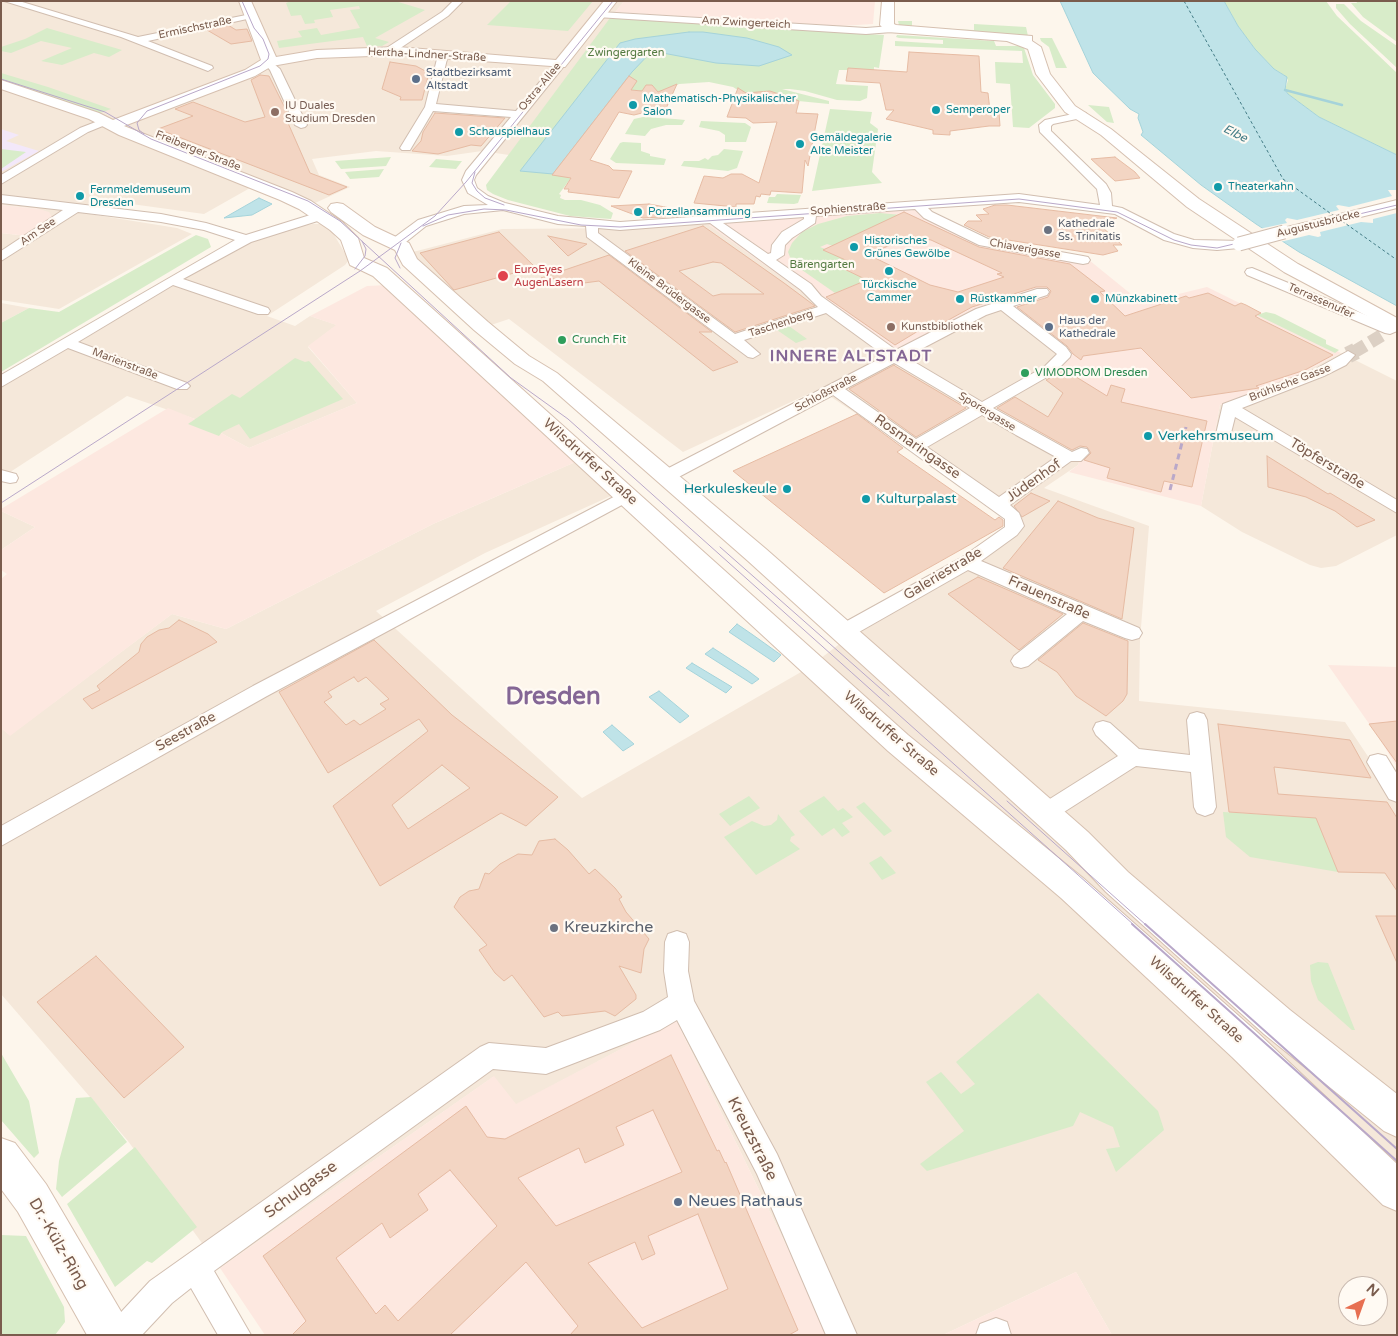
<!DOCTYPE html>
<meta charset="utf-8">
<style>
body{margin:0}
#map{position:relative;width:1398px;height:1336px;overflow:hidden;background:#fdf6ec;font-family:"Varela Round",sans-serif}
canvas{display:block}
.frame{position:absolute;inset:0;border:2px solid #7a5c4d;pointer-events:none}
.north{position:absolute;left:1338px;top:1276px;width:50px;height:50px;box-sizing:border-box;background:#fffaf3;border:1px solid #cabbb1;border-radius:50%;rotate:42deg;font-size:14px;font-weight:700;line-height:20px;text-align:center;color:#7a5c4d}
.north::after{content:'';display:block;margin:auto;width:18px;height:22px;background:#e76f51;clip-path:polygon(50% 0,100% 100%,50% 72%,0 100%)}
</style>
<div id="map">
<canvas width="1398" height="1336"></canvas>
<div class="frame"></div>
<div class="north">N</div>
</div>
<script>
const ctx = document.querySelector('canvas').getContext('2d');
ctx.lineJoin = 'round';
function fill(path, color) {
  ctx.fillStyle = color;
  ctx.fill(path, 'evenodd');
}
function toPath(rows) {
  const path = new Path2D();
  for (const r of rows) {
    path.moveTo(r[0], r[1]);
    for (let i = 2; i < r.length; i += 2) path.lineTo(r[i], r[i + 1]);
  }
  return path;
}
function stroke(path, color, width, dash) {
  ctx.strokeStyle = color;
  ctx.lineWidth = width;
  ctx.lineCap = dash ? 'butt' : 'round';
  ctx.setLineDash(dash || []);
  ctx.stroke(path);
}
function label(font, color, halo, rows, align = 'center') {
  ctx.font = font + ' "Varela Round",sans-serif';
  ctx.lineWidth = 4.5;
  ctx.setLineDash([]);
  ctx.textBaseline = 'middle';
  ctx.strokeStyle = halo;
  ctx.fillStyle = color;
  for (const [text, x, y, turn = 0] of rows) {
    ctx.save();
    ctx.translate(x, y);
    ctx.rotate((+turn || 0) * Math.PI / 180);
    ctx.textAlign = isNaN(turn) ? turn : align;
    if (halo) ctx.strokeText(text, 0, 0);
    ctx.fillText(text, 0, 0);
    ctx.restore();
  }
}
fill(toPath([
 [1,1,624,1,509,155,482,151,447,156,376,151,312,159,319,175,350,187,302,209,250,188,204,214,95,199,77,212,177,228,192,234,59,309,1,300,1,233,28,236,39,209,1,205],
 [706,223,800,289,990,313,1005,308,1061,354,1056,370,1100,399,1078,465,1044,488,1149,526,1140,640,1139,701,1345,722,1379,773,1397,772,1397,1335,1112,1335,1076,1272,943,1335,830,1335,676,1020,516,1105,493,1077,220,1268,128,1141,1,994,1,728,10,735,172,614,226,629,433,524,580,460,613,495,485,553,376,611,582,798,808,668,867,623,976,566,1020,528,914,452,819,389,683,452,509,319,488,326,416,261,413,252,502,229,634,228],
 [1348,1286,1378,1286,1378,1316,1348,1316],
 [313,224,325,224,330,228,349,260,345,265,267,316,295,326,310,316,337,325,308,347,357,403,249,448,195,419,127,396,1,478,1,385,243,243,293,227],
 [1,303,29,308,1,323],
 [1341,353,1397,381,1397,535,1336,566,1321,568,1310,565,1242,532,1201,506,1220,405,1279,385],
 [1,511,35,527,1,550]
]), '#f5e8da');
fill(toPath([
 [624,1,875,1,873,24,840,26,615,12],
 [1,205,39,209,49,212,52,217,28,236,1,233],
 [907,208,925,210,990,242,1089,260,1142,303,1207,287,1341,353,1279,385,1220,405,1201,506,1069,472,1078,465,1100,399,1055,370,1061,354,1005,308,990,313,895,359,706,223],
 [388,285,580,460,433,524,226,629,172,614,10,736,1,728,1,579,7,574,1,570,1,550,35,527,1,511,1,509,168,408,195,419,249,448,357,403,308,346,336,325,310,316,367,286],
 [1328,665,1397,667,1397,767,1379,738],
 [676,1020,830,1335,265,1335,220,1268,494,1076,516,1104],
 [1076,1272,1112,1335,943,1335]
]), '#fde8e0');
fill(toPath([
 [1,129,19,135,6,141,39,151,1,172]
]), '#f3e8fa');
fill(toPath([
 [291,1,395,1,425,10,375,38,389,42,382,46,367,46,363,37,279,48,277,41,302,37,298,31,317,28,321,35,360,28,350,10,360,9,359,6,330,10,333,17,314,20,315,23,305,24,301,15,291,16,286,3],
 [511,1,593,1,568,31,487,25],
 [1224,1,1326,1,1337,16,1397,73,1397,155,1319,117,1288,94,1285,90,1288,80,1284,75,1274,69,1255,49,1238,26],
 [1356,1,1397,1,1397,42,1363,17,1351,3,1357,3],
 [1336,4,1344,4,1361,21,1397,46,1397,68,1350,24,1336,8],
 [610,18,884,35,879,68,874,67,874,70,839,70,836,84,868,86,867,98,860,101,837,100,805,91,790,89,782,89,829,101,829,104,747,96,733,87,709,82,679,84,660,93,619,89,569,176,571,178,559,194,561,195,560,198,565,200,581,200,600,205,613,213,611,219,570,216,508,200,493,194,487,190,486,185],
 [898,21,912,21,912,27,974,30,974,24,1026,27,1028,36,911,29,899,25],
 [47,28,122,50,109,57,94,53,62,65,41,61,72,48,41,41,11,53,1,51,1,47,25,39],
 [897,35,994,41,996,46,1021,46,1024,48,1033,75,1055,104,1055,108,1029,128,1013,127,1010,84,996,83,995,62,1023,63,1022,51,895,46,895,41,943,44,943,40,899,38,896,37],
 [1040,38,1052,38,1067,68,1056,68,1049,47,1041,41],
 [1,73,48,87,111,109,97,114,1,82],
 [1088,105,1109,107,1114,123,1107,122],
 [830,109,872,112,870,123,878,129,872,172,882,183,812,191],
 [643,117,675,119,685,120,682,125,666,125,651,129,645,136,625,134,634,119],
 [701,121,745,123,751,127,746,142,725,142,725,135,719,131,699,127],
 [623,142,641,143,641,151,650,154,650,156,666,159,664,165,616,163,610,159,620,143],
 [1,149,26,152,1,169],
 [724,149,743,151,737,168,728,171,681,166,684,161,699,161,705,158,708,160,712,156,718,155],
 [391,157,386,166,341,169,335,161],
 [436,159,459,161,462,161,456,169,429,167],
 [384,169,379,177,350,179,345,172],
 [777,194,801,195,798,203,794,204,767,203,769,197,775,197],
 [880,213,901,215,833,246,827,244,820,247,853,260,840,267,867,280,835,293,802,270,790,257,788,252,792,243,802,232,818,224,847,216],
 [196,235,208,239,211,247,1,372,1,323,29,308,59,312],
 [1266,312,1275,314,1326,340,1326,344,1339,350,1335,353,1257,315],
 [789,326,807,339,796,343,777,330],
 [295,358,305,362,309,361,343,399,250,439,239,424,222,432,219,436,188,424,232,394,240,398],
 [749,796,760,808,730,826,719,814],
 [824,796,838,811,843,808,853,817,842,823,850,832,842,837,834,828,822,836,799,811],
 [864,802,892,831,884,836,856,807],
 [1223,812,1316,818,1338,872,1250,857,1226,837],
 [778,814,795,835,791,837,790,841,800,849,756,875,724,837,752,821,764,826,771,825,777,820],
 [881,856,896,873,882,880,869,863],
 [1318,962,1328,963,1355,1030,1352,1030,1318,1000,1311,981,1310,965],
 [1038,993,1158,1111,1164,1130,1116,1172,1106,1149,1120,1147,1113,1127,1080,1112,1073,1126,927,1171,920,1164,964,1131,926,1082,941,1072,961,1094,975,1084,956,1062],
 [1,1053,29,1101,39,1153,34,1158,1,1120],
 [91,1097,127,1142,62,1197,56,1189,59,1161,76,1098],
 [135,1147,197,1227,152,1263,147,1261,115,1287,67,1204],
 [1,1235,26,1236,64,1307,65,1322,55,1335,1,1335]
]), '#d8ecc9');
const water = toPath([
 [1060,1,1224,1,1238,26,1255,49,1274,69,1287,77,1285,90,1288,94,1319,117,1397,155,1397,306,1299,252,1256,224,1201,185,1141,135,1143,132,1138,118,1139,114,1130,109,1093,73,1060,1],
 [689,32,703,32,747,38,779,47,792,55,759,66,745,65,716,63,652,51,632,72,553,174,520,171,620,43,635,39,689,32],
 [259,198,272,204,252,215,224,218,259,198],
 [737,624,753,635,781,655,774,662,729,632,737,624],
 [713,648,747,670,759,679,752,684,705,654,713,648],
 [692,663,732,687,726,693,686,668,692,663],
 [659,691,689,716,680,723,649,697,659,691],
 [612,725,634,744,623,751,603,732,612,725]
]);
fill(water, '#bfe3e8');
stroke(water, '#a5d3da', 1);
fill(toPath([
 [1388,190,1397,190,1397,213,1373,219,1373,223,1361,222,1320,232,1321,236,1318,237,1309,235,1280,242,1259,229,1287,223,1285,220,1287,218,1297,220,1339,210,1336,206,1338,205,1349,207,1392,196]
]), '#fdf6ec');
stroke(toPath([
 [1285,90,1342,105]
]), '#a5d3da', 2.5);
stroke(toPath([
 [1184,1,1283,179,1334,216],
 [1342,221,1397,260]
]), '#437c86', 1, [3, 2.5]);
const building = toPath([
 [228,25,236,30,247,29,252,41,231,44,207,30,228,25],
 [909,52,979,56,981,92,988,93,990,111,999,112,1000,126,989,126,950,131,950,135,933,134,933,130,886,119,894,110,886,110,880,83,846,81,848,68,907,72,909,52],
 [390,62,416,66,429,73,422,100,400,100,401,97,382,89,390,62],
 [260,75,269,76,292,122,288,123,310,173,347,187,329,195,158,129,193,116,175,109,193,102,245,122,265,117,251,80,260,75],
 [629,76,637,81,631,90,642,91,646,85,652,85,658,92,677,84,664,113,646,112,634,115,619,112,590,160,609,166,613,170,632,171,619,198,568,192,569,189,564,189,571,178,552,175,629,76],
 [738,88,746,93,770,91,799,101,796,113,818,114,808,166,805,160,802,193,771,191,770,195,761,194,760,197,756,196,754,204,736,204,736,207,694,203,704,176,723,178,731,174,742,174,759,183,777,122,753,123,746,118,727,117,738,88],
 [435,113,505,118,481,146,471,145,438,154,412,151,421,141,423,132,435,113],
 [1115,157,1135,172,1140,178,1115,181,1091,159,1115,157],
 [649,204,697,213,696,215,643,218,611,206,649,204],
 [995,205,1007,205,1117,218,1095,225,1102,227,1122,245,1113,245,1118,251,1103,255,989,237,964,225,968,221,982,221,976,215,989,214,983,209,995,205],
 [904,212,979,247,1070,264,1105,291,1100,292,1125,316,1186,296,1189,298,1208,293,1235,306,1241,303,1246,305,1261,313,1255,316,1260,319,1333,355,1305,370,1256,386,1259,388,1191,398,1141,348,1083,356,1081,360,1073,354,1067,346,1017,307,1048,297,1051,291,1047,287,1036,287,972,307,943,323,933,322,895,345,826,297,867,280,840,267,850,262,823,250,904,212],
 [909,236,931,240,1002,273,997,274,1004,277,958,292,930,285,869,255,909,236],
 [703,226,784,283,815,306,735,332,625,251,703,226],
 [713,262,721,263,764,294,721,294,713,296,679,271,713,262],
 [499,232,535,267,454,290,420,253,499,232],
 [548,236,587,244,568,256,548,236],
 [609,255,712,332,699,332,738,362,713,371,599,281,569,285,574,280,541,278,609,255],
 [894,365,895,366,966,408,916,437,849,389,894,365],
 [1065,370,1107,396,1111,385,1125,389,1121,402,1207,421,1192,487,1164,481,1161,492,1107,478,1110,468,1084,460,1091,453,1087,447,1080,446,1072,450,997,408,1015,397,1048,417,1063,393,1046,380,1065,370],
 [857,414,903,448,897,452,995,520,999,517,1003,520,1003,526,884,593,733,471,857,414],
 [1267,456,1328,494,1330,493,1375,520,1357,527,1335,511,1306,497,1268,487,1267,456],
 [1031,493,1050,501,1022,517,1014,506,1031,493],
 [1058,501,1098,518,1134,528,1122,619,1003,568,1058,501],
 [978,577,1063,614,1019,650,948,594,978,577],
 [179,620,208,634,217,642,92,709,83,699,100,690,97,686,139,652,141,644,147,637,159,630,169,628,179,620],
 [1083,623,1128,641,1127,694,1123,701,1106,716,1076,696,1057,672,1038,660,1083,623],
 [374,640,452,715,558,797,526,826,501,813,380,886,333,806,428,731,419,719,328,773,279,692,374,640],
 [354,677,358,682,366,677,389,699,380,704,386,709,360,725,354,720,346,725,324,702,332,697,328,692,354,677],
 [442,765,470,788,408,829,392,805,442,765],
 [1397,721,1397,763,1369,724,1397,721],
 [1218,724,1350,740,1371,778,1274,767,1278,794,1387,802,1397,818,1397,891,1385,873,1338,872,1316,818,1229,812,1218,724],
 [555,839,568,850,589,874,595,869,615,888,622,897,619,899,626,912,649,939,644,949,641,973,619,966,636,995,636,999,615,1016,605,1011,562,1016,558,1012,544,1017,512,975,504,981,495,973,479,950,487,945,454,907,460,897,469,891,479,889,485,873,489,874,500,864,518,854,532,855,539,841,555,839],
 [1376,916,1397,916,1397,963,1376,916],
 [96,956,184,1047,124,1098,37,1002,96,956],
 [671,1055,717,1151,719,1150,725,1163,726,1162,798,1330,789,1335,570,1335,578,1326,526,1262,450,1335,292,1335,306,1321,263,1256,466,1106,487,1137,505,1139,671,1055],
 [653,1110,682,1172,556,1226,518,1178,579,1148,585,1163,624,1145,616,1127,653,1110],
 [450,1170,497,1226,398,1321,385,1305,376,1314,336,1258,382,1223,390,1238,428,1210,418,1194,450,1170],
 [698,1214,728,1289,642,1328,588,1263,635,1242,642,1260,655,1254,648,1236,698,1214]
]);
fill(building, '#f3d5c3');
stroke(building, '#e6bba3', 1);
stroke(toPath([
 [1354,352,1384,334]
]), '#dcd0c4', 13, [13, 6]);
stroke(toPath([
 [1348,355,1356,351]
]), '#dcd0c4', 17, [17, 8]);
const street = toPath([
 [4,1,19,1,138,37,251,14,256,17,148,41,212,66,213,68,208,71,121,37,4,1],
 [453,1,463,1,448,16,393,53,385,53,385,49,442,12,453,1],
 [600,12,866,28,892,26,897,29,892,32,866,34,597,17,595,15,600,12],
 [443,52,448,55,436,104,516,111,556,62,564,62,564,66,476,175,474,180,477,188,488,196,505,203,558,216,620,222,1019,194,1100,205,1097,189,1040,132,1039,125,1045,120,1082,112,1086,113,1086,117,1053,124,1051,126,1051,131,1106,184,1111,193,1112,206,1122,208,1174,234,1194,240,1244,241,1246,244,1239,248,1217,250,1193,248,1164,240,1115,214,1019,202,928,208,932,212,988,239,1083,256,1088,257,1090,260,1088,263,1083,264,979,245,924,218,915,209,816,216,815,223,792,238,785,245,784,255,776,260,811,284,821,296,896,350,976,309,1037,289,1047,289,1049,292,1047,295,1013,306,1066,347,1071,354,1070,357,1054,373,993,408,1072,452,1081,448,1087,449,1089,453,1081,461,1071,461,1010,505,1019,513,1024,526,1017,535,981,561,1139,628,1142,633,1139,638,1132,640,1125,638,1083,621,1028,666,1021,668,1014,666,1011,661,1014,656,1067,614,968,570,852,636,845,638,838,636,835,631,838,626,961,558,1005,527,1005,519,833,395,673,480,661,480,659,476,661,472,885,356,826,313,744,340,760,354,753,358,748,357,587,237,586,226,558,224,503,210,464,214,426,226,401,246,391,246,389,243,391,240,418,220,464,206,488,205,468,193,462,180,466,171,511,117,433,111,410,150,402,150,400,148,425,107,438,55,443,52],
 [804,217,804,219,782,232,772,245,771,253,768,254,723,223,804,217],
 [710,223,801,290,818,307,735,334,598,233,598,228,620,230,710,223],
 [1001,310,1057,354,1044,367,982,402,906,357,986,315,1001,310],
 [894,363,896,364,970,408,916,439,845,389,894,363],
 [982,415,1016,435,1056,457,999,497,927,447,982,415],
 [268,59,280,69,307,125,305,127,301,128,295,125,270,70,263,62,268,59],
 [106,118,110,119,110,123,88,132,1,184,1,175,80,128,106,118],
 [1,195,161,214,206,223,246,235,323,211,329,215,327,218,251,242,183,279,268,308,270,311,268,314,258,314,173,285,78,342,187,383,190,386,187,389,177,389,68,348,1,387,1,375,235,240,204,230,161,222,78,212,1,261,1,251,63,210,1,203,1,195],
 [1397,200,1397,208,1284,236,1278,232,1279,229,1397,200],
 [1252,268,1395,327,1397,331,1390,334,1385,333,1247,275,1245,272,1247,269,1252,268],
 [1348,351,1355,355,1346,365,1324,376,1242,408,1397,500,1397,513,1235,417,1230,437,1224,439,1216,434,1223,404,1314,370,1348,351],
 [1,470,16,474,18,478,16,482,10,483,1,481,1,470],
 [627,490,633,491,636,495,633,499,267,696,1,846,1,826,253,686,627,490],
 [1197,712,1204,714,1207,720,1216,807,1213,813,1205,816,1197,813,1194,807,1191,772,1136,766,1053,819,1045,822,1037,819,1034,813,1037,807,1118,756,1096,735,1093,729,1096,723,1103,721,1110,723,1139,749,1190,755,1187,720,1190,714,1197,712],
 [1378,754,1386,756,1397,774,1397,802,1389,799,1367,762,1370,756,1378,754],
 [677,931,686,934,689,942,688,971,694,1001,777,1154,857,1335,826,1335,757,1174,677,1020,660,1030,546,1074,493,1069,214,1271,251,1335,218,1335,191,1288,172,1303,142,1335,106,1335,110,1324,150,1281,480,1047,489,1043,546,1048,643,1012,668,997,664,971,665,942,668,934,677,931],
 [996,1318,1007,1322,1011,1335,976,1335,980,1324,996,1318]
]);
const secondary = toPath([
 [239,1,251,1,276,57,317,50,398,47,556,60,604,1,617,1,565,67,398,55,317,58,272,66,255,76,124,126,292,192,311,201,342,222,358,238,364,258,387,268,908,735,1083,878,1258,1033,1397,1164,1397,1211,1383,1205,1232,1057,1061,898,888,751,373,276,350,265,341,240,330,230,299,209,280,200,119,135,89,119,1,89,1,80,99,113,113,120,245,70,261,60,239,1],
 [882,1,894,1,894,24,896,25,1032,36,1032,41,1041,47,1050,74,1075,106,1111,129,1199,199,1298,264,1397,318,1397,332,1284,272,1187,207,1101,135,1065,112,1036,74,1028,49,1007,41,887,32,880,25,882,1],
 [337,203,343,204,375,227,409,243,417,259,488,322,529,356,557,373,766,549,1088,832,1128,872,1290,1010,1397,1094,1397,1137,1384,1131,1264,1034,1106,892,1066,850,748,561,543,381,515,364,474,330,403,265,395,250,363,235,331,212,328,208,331,204,337,203],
 [1,1138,15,1143,46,1184,126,1320,132,1335,87,1335,18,1212,1,1189,1,1138]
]);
stroke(street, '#d1beb0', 2);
stroke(secondary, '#d6c0b0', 2);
fill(street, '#fff');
fill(secondary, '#fff');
stroke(toPath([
 [1,79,105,112,151,139,308,201,340,221,511,378,568,419,1134,925],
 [144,134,139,130,137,123,147,111,260,66,268,59,269,54,263,39,254,28,242,1],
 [475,172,472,183,477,191,485,198,504,205],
 [423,226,448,215,484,209,506,210,581,225,620,227,1019,199,1117,212,1174,240,1191,245,1217,248,1397,205],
 [400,268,395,258,401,243],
 [355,269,365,256,366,249,362,241],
 [1,503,360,271,435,216,466,182,613,1],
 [720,547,889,696],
 [1007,801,1146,925]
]), '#b9a8c9', 1);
stroke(toPath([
 [1132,924,1397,1161],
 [1145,924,1397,1149]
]), '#b9a8c9', 2);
stroke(toPath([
 [1170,490,1186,427]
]), '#b9a8c9', 3, [6, 4.5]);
const streetBridge = toPath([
 [1239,244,1284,232]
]);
stroke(streetBridge, '#d1beb0', 15, []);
stroke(streetBridge, '#fff', 13);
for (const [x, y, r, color] of [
 [416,79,5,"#5c6f8a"],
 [633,105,5,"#0f9aa8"],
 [936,110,5,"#0f9aa8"],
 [275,112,5,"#8d6e63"],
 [459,132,5,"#0f9aa8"],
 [800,144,5,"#0f9aa8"],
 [1218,187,5,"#0f9aa8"],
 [80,196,5,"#0f9aa8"],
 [638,212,5,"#0f9aa8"],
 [1048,230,5,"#6b7280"],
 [854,247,5,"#0f9aa8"],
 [889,271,5,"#0f9aa8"],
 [503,276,6,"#e0444e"],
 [960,299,5,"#0f9aa8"],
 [1095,299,5,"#0f9aa8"],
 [891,327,5,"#8d6e63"],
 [1049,327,5,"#5c6f8a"],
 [562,340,5,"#2e9e5b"],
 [1025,373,5,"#2e9e5b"],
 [1148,436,5,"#0f9aa8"],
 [787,489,5,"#0f9aa8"],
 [866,499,5,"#0f9aa8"],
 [554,928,5,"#6b7280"],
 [678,1202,5,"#5c6f8a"]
]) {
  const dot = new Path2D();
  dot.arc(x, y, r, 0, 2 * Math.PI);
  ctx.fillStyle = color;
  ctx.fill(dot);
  stroke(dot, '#fffaf3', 2);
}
label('11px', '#7a5c4d', '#fffaf3', [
 ["Am Zwingerteich",746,23,3],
 ["Ermischstraße",195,28,-12],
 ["Hertha-Lindner-Straße",427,55,3],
 ["Ostra-Allee",540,87,-50],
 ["Freiberger Straße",198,151,22],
 ["Sophienstraße",848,209,-4],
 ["Augustusbrücke",1318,224,-14],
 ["Am See",38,232,-34],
 ["Chiaverigasse",1025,249,10],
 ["Kleine Brüdergasse",669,291,37],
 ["Terrassenufer",1321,301,24],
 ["Taschenberg",781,324,-18],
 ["Marienstraße",125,364,21],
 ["Brühlsche Gasse",1290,383,-21],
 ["Schloßstraße",826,393,-28],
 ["Sporergasse",987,412,31]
]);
label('11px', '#537a41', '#fffaf3', [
 ["Zwingergarten",626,53],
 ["Bärengarten",822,265]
]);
label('11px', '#4e5e75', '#fffaf3', [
 ["Stadtbezirksamt",426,73],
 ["Altstadt",426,86],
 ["Haus der",1059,321],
 ["Kathedrale",1059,334]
], 'left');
label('11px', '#0d838f', '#fffaf3', [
 ["Mathematisch-Physikalischer",643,99],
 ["Salon",643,112],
 ["Semperoper",946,110],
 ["Schauspielhaus",469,132],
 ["Gemäldegalerie",810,138],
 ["Alte Meister",810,151],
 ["Theaterkahn",1228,187],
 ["Fernmeldemuseum",90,190],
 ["Dresden",90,203],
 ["Porzellansammlung",648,212],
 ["Historisches",864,241],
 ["Grünes Gewölbe",864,254],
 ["Türckische",889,285,"center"],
 ["Cammer",889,298,"center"],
 ["Rüstkammer",970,299],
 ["Münzkabinett",1105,299]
], 'left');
label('11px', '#785e54', '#fffaf3', [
 ["IU Duales",285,106],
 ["Studium Dresden",285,119],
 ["Kunstbibliothek",901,327]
], 'left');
label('11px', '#5b616d', '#fffaf3', [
 ["Kathedrale",1058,224],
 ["Ss. Trinitatis",1058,237]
], 'left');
label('11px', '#be3a42', '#fffaf3', [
 ["EuroEyes",514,270],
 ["AugenLasern",514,283]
], 'left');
label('11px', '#27864d', '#fffaf3', [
 ["Crunch Fit",572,340],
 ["VIMODROM Dresden",1035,373]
], 'left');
label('italic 12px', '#437c86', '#fffaf3', [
 ["Elbe",1235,134,26]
]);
label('14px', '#0d838f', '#fffaf3', [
 ["Verkehrsmuseum",1158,436],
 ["Herkuleskeule",777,489,"right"],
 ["Kulturpalast",876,499]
], 'left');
label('14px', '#7a5c4d', '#fffaf3', [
 ["Rosmaringasse",917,447,35],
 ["Wilsdruffer Straße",590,462,42],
 ["Töpferstraße",1327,464,31],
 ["Jüdenhof",1034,481,-35],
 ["Galeriestraße",943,574,-31],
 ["Frauenstraße",1049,598,24],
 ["Seestraße",186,732,-29],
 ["Wilsdruffer Straße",891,734,41],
 ["Wilsdruffer Straße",1196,1000,42]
]);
ctx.letterSpacing = '1px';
label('bold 16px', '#846695', '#fffaf3', [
 ["INNERE ALTSTADT",851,357]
]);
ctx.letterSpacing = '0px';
label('16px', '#5b616d', '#fffaf3', [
 ["Kreuzkirche",564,928]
], 'left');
label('16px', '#7a5c4d', '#fffaf3', [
 ["Kreuzstraße",752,1139,63],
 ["Schulgasse",301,1190,-36],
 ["Dr.-Külz-Ring",58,1244,60]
]);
label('16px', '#4e5e75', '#fffaf3', [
 ["Neues Rathaus",688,1202]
], 'left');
label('bold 24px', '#846695', '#fffaf3', [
 ["Dresden",553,698]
]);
</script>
